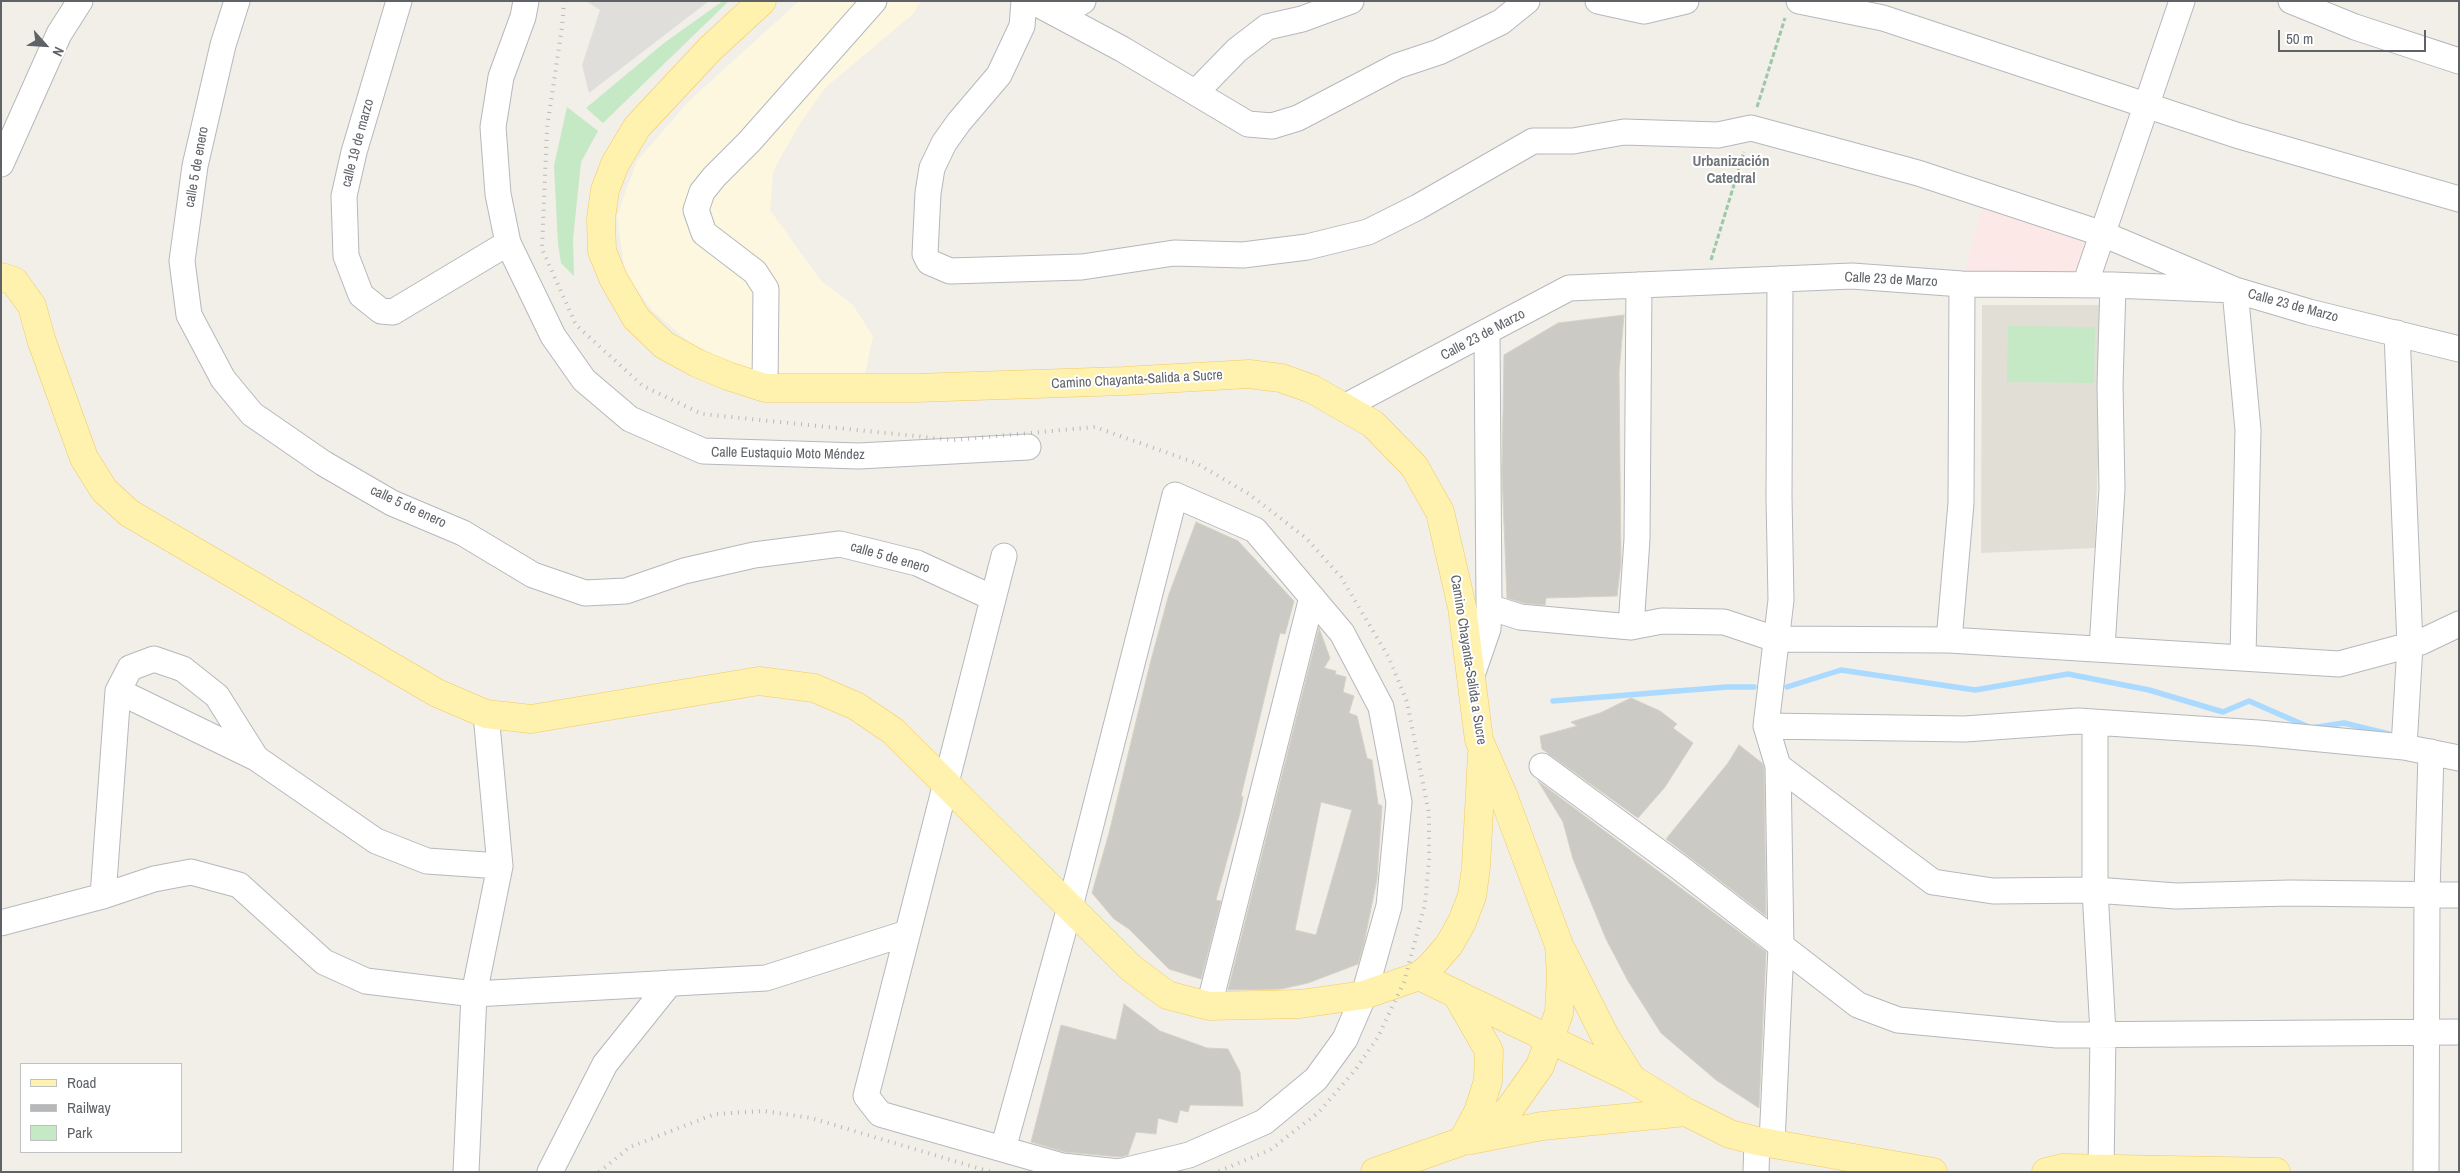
<!DOCTYPE html>
<meta charset="utf-8">
<style>
body{margin:0}
#map{position:relative;width:2460px;height:1173px;overflow:hidden;background:#f1efe8;font-family:"Archivo Narrow",sans-serif}
canvas{display:block}
.frame{position:absolute;inset:0;border:2px solid #5f6368;pointer-events:none}
.legend{position:absolute;left:20px;top:1063px;width:162px;height:90px;box-sizing:border-box;background:#fff;border:1px solid #bfc1c3;margin:0;padding:6px 9px;list-style:none;font-size:15px;color:#5f6368}
.legend li{display:flex;align-items:center;gap:10px;height:25px}
.legend b{width:25px;border:1px solid #bfc1c3}
.north{position:absolute;left:20px;top:20px;width:50px;height:50px;-webkit-text-stroke:4px #fff;paint-order:stroke;rotate:116deg;font-size:14px;font-weight:700;line-height:20px;text-align:center;color:#5f6368}
.north::after{content:'';display:block;margin:auto;width:18px;height:22px;background:#5f6368;clip-path:polygon(50% 0,100% 100%,50% 72%,0 100%)}
.scale{position:absolute;left:2278px;top:30px;width:148px;height:22px;box-sizing:border-box;border:2px solid #5f6368;border-top:0;padding-left:6px;font-size:15px;line-height:18px;white-space:nowrap;color:#5f6368;-webkit-text-stroke:4px #fff;paint-order:stroke}
</style>
<div id="map">
<canvas width="2460" height="1173"></canvas>
<div class="frame"></div>
<ul class="legend">
<li><b style="height:6px;background:#fff2af"></b>Road</li>
<li><b style="height:6px;background:#b6b7b8"></b>Railway</li>
<li><b style="height:14px;background:#c5e8c5"></b>Park</li>
</ul>
<div class="north">N</div>
<div class="scale">50 m</div>
</div>
<script>
const ctx = document.querySelector('canvas').getContext('2d');
ctx.lineJoin = 'round';
function fill(path, color) {
  ctx.fillStyle = color;
  ctx.fill(path, 'evenodd');
}
function toPath(rows) {
  const path = new Path2D();
  for (const r of rows) {
    path.moveTo(r[0], r[1]);
    for (let i = 2; i < r.length; i += 2) path.lineTo(r[i], r[i + 1]);
  }
  return path;
}
function stroke(path, color, width, dash) {
  ctx.strokeStyle = color;
  ctx.lineWidth = width;
  ctx.lineCap = dash ? 'butt' : 'round';
  ctx.setLineDash(dash || []);
  ctx.stroke(path);
}
function label(font, color, halo, rows, align = 'center') {
  ctx.font = font + ' "Archivo Narrow",sans-serif';
  ctx.lineWidth = 4;
  ctx.setLineDash([]);
  ctx.textBaseline = 'middle';
  ctx.strokeStyle = halo;
  ctx.fillStyle = color;
  for (const [text, x, y, turn = 0] of rows) {
    ctx.save();
    ctx.translate(x, y);
    ctx.rotate((+turn || 0) * Math.PI / 180);
    ctx.textAlign = isNaN(turn) ? turn : align;
    if (halo) ctx.strokeText(text, 0, 0);
    ctx.fillText(text, 0, 0);
    ctx.restore();
  }
}
fill(toPath([
 [799,1,921,1,913,14,826,87,799,125,773,171,770,210,821,281,853,305,873,336,864,379,751,371,696,348,652,310,625,273,617,216,637,161,688,102]
]), '#fef7e0');
fill(toPath([
 [586,1,709,1,589,93,582,65,600,10]
]), '#e0deda');
fill(toPath([
 [1982,305,2103,305,2095,548,1981,553]
]), '#e1ded6');
fill(toPath([
 [1985,196,2103,234,2085,285,1962,284]
]), '#fce8e6');
fill(toPath([
 [723,1,729,1,603,123,586,108,664,43],
 [567,107,598,131,581,162,573,239,574,276,561,263,558,244,554,166],
 [2008,326,2095,327,2094,383,2007,382]
]), '#c5e8c5');
stroke(toPath([
 [1787,687,1841,670,1975,690,2068,674,2149,690,2223,712,2249,701,2311,728,2344,723,2389,734],
 [1553,701,1727,687,1754,687]
]), '#aadaff', 5.5);
const building = toPath([
 [1624,315,1619,372,1621,562,1617,596,1546,598,1545,605,1523,603,1507,598,1502,473,1504,355,1558,323,1624,315],
 [1196,522,1238,541,1294,601,1285,634,1280,633,1241,796,1243,797,1240,813,1216,900,1221,901,1201,979,1169,969,1129,929,1114,919,1092,893,1109,833,1150,664,1169,594,1196,522],
 [1319,628,1330,658,1324,668,1336,671,1335,674,1346,677,1343,692,1354,696,1349,713,1357,716,1367,758,1372,760,1378,804,1382,806,1377,879,1364,943,1358,964,1308,983,1281,989,1228,990,1319,628],
 [1321,802,1352,810,1316,935,1295,930,1321,802],
 [1631,698,1660,711,1677,724,1673,728,1693,743,1665,787,1638,818,1542,749,1540,736,1577,726,1571,722,1600,713,1631,698],
 [1739,745,1762,763,1764,768,1766,916,1666,839,1728,763,1739,745],
 [1538,781,1766,952,1759,1108,1716,1080,1661,1033,1628,981,1606,939,1573,859,1563,822,1538,781],
 [1124,1004,1160,1031,1207,1048,1228,1049,1240,1072,1243,1106,1190,1105,1188,1112,1180,1110,1177,1123,1158,1118,1156,1134,1136,1132,1128,1155,1121,1157,1065,1152,1031,1142,1061,1025,1116,1040,1124,1004]
]);
fill(building, '#cccac5');
stroke(building, '#d6d1c6', 1);
const minor = toPath([
 [237,1,223,45,195,166,182,261,189,315,223,379,252,414,323,463,392,503,463,533,533,575,585,593,626,591,684,571,754,555,840,544,917,563,993,598],
 [399,1,354,152,344,196,346,256,361,295,381,311,393,312,508,243],
 [526,1,523,17,501,77,493,127,498,194,508,243,553,336,584,380,630,419,703,451,859,456,1028,447],
 [1024,1,1022,26,999,75,959,122,944,143,932,168,928,193,925,254,929,262,950,271,1082,267,1174,253,1243,255,1307,247,1368,232,1418,207,1533,141,1573,141,1624,132,1718,135,1751,128,1918,173,2103,234,2235,290,2248,430,2243,657],
 [1032,1,1122,49,1248,124,1272,126,1298,118,1397,66,1439,52,1501,22,1527,1],
 [1598,1,1644,11,1686,1],
 [1799,1,1883,18,2236,135,2459,199],
 [2291,1,2355,27,2459,61],
 [1060,15,1083,1],
 [1196,92,1237,50,1267,27,1302,19,1351,1],
 [1,164,59,34,80,1],
 [1780,279,1779,497,1781,600,1766,726,1778,766,1933,882,1993,891,2095,890,2176,896,2290,893,2459,895],
 [2085,285,2182,1],
 [2397,333,2410,645,2404,747],
 [765,388,766,289,755,272,704,233,696,210,702,192,714,177,749,142,874,1],
 [1344,407,1569,288,1852,276,1962,284,2113,285,2235,290,2309,312,2459,349],
 [1489,607,1520,617,1631,627,1662,621,1724,622,1775,639,1949,640,2339,664,2421,642,2459,624],
 [1631,627,1637,539,1639,285],
 [1949,640,1961,503,1962,284],
 [2102,648,2112,489,2110,385,2113,285],
 [1472,675,1488,629,1489,607,1487,334],
 [118,691,256,758],
 [2095,723,2095,890,2103,1033,2101,1172],
 [1766,726,1965,729,2078,721,2258,733,2404,747,2459,758],
 [1542,766,1679,867,1858,1005,1898,1020,2057,1035,2459,1032],
 [103,896,118,691,130,668,154,659,183,669,217,696,256,758,376,841,427,861,500,866],
 [1,923,103,896,154,879,191,872,239,885,324,962,366,981,474,994,766,978,907,933],
 [1209,1006,1312,597],
 [1772,1143,1781,947,1778,766],
 [1003,1149,1070,907,1175,495,1255,530,1342,633,1381,707,1399,802,1389,906,1364,995,1345,1039,1316,1079,1264,1122,1189,1155,1119,1172,1062,1166,880,1114,866,1096,1004,556],
 [466,1172,474,994,500,866,486,714],
 [550,1172,605,1064,670,983],
 [1756,1172,1757,1141],
 [2426,1172,2427,894,2431,752]
]);
const major = toPath([
 [762,1,710,49,637,127,615,164,605,190,601,218,602,251,613,278,636,318,664,345,697,363,728,376,765,388,915,388,1124,381,1249,374,1281,378,1312,389,1373,424,1414,466,1440,512,1462,607,1479,740,1503,795,1559,945,1561,975,1559,1013,1540,1066,1508,1111,1463,1141,1375,1172],
 [1,277,14,281,32,306,41,339,84,458,104,490,129,513,437,693,486,714,531,719,759,681,814,688,856,706,893,731,1131,968,1167,995,1209,1006,1300,1004,1364,995,1419,976,1431,966,1449,945,1462,922,1472,896,1476,867,1482,754],
 [1562,951,1606,1038,1632,1079],
 [1419,976,1632,1079,1686,1112,1730,1134,1757,1141,1933,1172],
 [1457,995,1489,1051,1488,1081,1478,1112,1463,1140],
 [1471,1140,1542,1126,1686,1112],
 [2046,1172,2062,1168,2276,1172]
]);
stroke(minor, '#b5b8bc', 27);
stroke(major, '#f2c960', 29);
stroke(toPath([
 [1757,107,1785,18],
 [1711,260,1744,152]
]), '#9cc7a9', 3, [5, 2.5]);
stroke(minor, '#fff', 25);
stroke(major, '#fff2af', 28);
stroke(toPath([
 [564,1,562,27,547,128,542,249,576,325,643,386,702,414,954,440,1095,427,1196,463,1249,494,1306,538,1341,577,1389,658,1407,702,1429,814,1429,859,1425,904,1404,982,1378,1037,1356,1069,1319,1112,1270,1150,1217,1172],
 [599,1172,630,1147,715,1114,764,1111,811,1118,991,1172]
]), '#b6b7b8', 4, [1, 6]);
label('14px', '#5f6368', '#fff', [
 ["calle 19 de marzo",358,143,-75],
 ["calle 5 de enero",197,167,-80],
 ["Calle 23 de Marzo",1891,280,3],
 ["Calle 23 de Marzo",2293,306,15],
 ["Calle 23 de Marzo",1483,335,-28],
 ["Camino Chayanta-Salida a Sucre",1137,380,-3],
 ["Calle Eustaquio Moto Méndez",788,454,1],
 ["calle 5 de enero",408,507,25],
 ["calle 5 de enero",890,558,16],
 ["Camino Chayanta-Salida a Sucre",1468,660,81]
]);
label('bold 15px', '#70757a', '#fff', [
 ["Urbanización",1731,162],
 ["Catedral",1731,179]
]);
</script>
